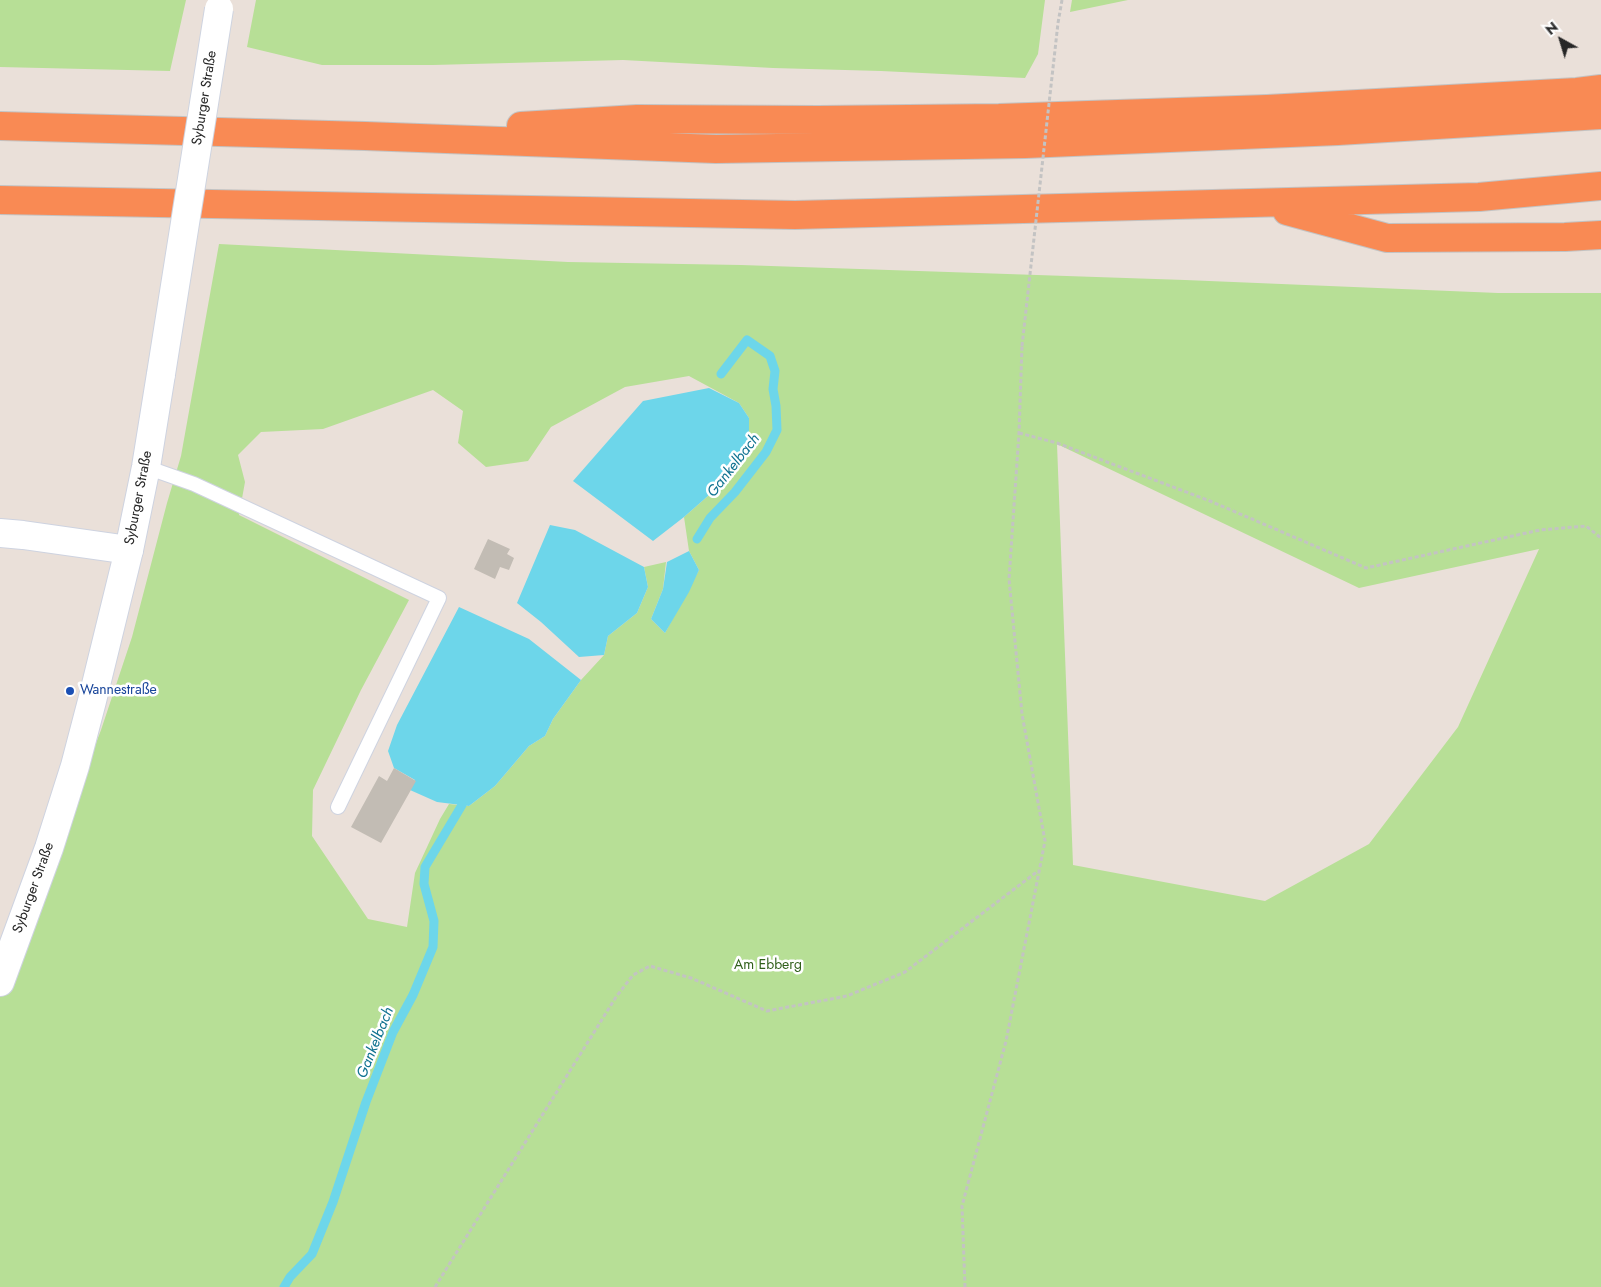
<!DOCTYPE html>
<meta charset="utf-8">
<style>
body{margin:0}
#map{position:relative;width:1601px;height:1287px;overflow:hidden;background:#eae0d9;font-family:Jost,sans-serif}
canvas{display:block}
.north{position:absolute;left:1536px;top:15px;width:50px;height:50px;-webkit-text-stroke:4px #fff;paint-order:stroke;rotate:321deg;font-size:14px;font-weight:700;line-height:20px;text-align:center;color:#272727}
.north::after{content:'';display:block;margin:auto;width:18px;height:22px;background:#272727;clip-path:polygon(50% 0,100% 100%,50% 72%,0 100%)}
</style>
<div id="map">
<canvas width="1601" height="1287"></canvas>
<div class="north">N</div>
</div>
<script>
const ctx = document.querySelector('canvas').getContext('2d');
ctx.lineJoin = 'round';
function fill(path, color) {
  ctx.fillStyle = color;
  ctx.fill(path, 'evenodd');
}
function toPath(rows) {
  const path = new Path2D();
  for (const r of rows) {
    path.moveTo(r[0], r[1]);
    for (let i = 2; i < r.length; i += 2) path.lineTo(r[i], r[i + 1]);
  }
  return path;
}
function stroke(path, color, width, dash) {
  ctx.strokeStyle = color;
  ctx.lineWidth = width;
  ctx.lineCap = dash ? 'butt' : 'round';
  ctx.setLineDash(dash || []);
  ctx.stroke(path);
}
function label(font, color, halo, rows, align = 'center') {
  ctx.font = font + ' Jost,sans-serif';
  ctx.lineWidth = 5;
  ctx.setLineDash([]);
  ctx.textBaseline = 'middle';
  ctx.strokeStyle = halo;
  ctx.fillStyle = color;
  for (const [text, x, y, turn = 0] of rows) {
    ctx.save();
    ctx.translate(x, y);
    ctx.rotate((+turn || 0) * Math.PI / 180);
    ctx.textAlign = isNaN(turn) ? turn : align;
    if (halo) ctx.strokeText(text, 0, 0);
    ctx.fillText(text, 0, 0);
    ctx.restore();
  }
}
fill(toPath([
 [0,0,186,0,170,71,0,67],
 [256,0,1045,0,1038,54,1025,78,881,71,773,68,623,60,433,65,322,65,247,47],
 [1072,0,1128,0,1070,12],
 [219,244,568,262,741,265,1185,280,1498,293,1601,293,1601,1287,0,1287,0,994,101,730,132,637,167,503,181,456],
 [689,376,739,403,749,418,717,488,684,517,689,551,699,570,665,633,651,619,663,589,666,562,644,567,648,587,637,613,608,636,604,655,581,680,553,719,545,736,529,746,495,786,469,806,449,804,440,819,415,873,407,927,368,919,312,836,313,790,361,690,409,600,239,515,245,482,238,455,261,432,323,429,433,390,463,411,458,443,486,467,528,461,551,427,625,387],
 [1057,444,1359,588,1539,549,1458,727,1369,844,1265,901,1073,865]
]), '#b7df96');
fill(toPath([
 [709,388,739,403,749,418,749,440,717,488,684,517,653,541,573,481,643,401],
 [550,525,575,530,644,567,648,587,637,613,608,636,604,655,579,657,541,622,517,603],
 [689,551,699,570,689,592,665,633,651,619,663,589,667,562],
 [459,607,529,639,581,680,553,719,545,736,529,746,495,786,469,806,437,802,410,790,415,780,394,768,388,751,397,725]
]), '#6dd6ea');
stroke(toPath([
 [697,539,710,518,735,492,766,452,777,430,776,406,773,389,775,371,770,356,747,340,721,374],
 [284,1287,290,1277,312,1254,333,1202,366,1102,393,1032,413,995,433,947,434,921,424,884,425,867,462,805]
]), '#6dd6ea', 9);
fill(toPath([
 [488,539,510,549,507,554,514,558,509,570,500,567,495,579,474,569],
 [394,768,416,781,381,843,351,827,379,776,387,781]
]), '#c2bcb4');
const lane = toPath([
 [146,467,194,484,439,598,338,807]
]);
const street = toPath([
 [0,533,23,535,129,550]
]);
const secondary = toPath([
 [0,982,49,848,75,766,92,701,129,550,146,467,161,374]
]);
const highway = toPath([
 [0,126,365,136,716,149,1025,144,1338,131,1601,115],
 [521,126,637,119,818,120,999,118,1267,109,1577,92,1601,89],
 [0,200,795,215,1479,197,1601,186],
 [1287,211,1387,238,1565,237,1601,235]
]);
stroke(lane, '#ced3e0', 16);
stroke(street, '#ced3e0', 30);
stroke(secondary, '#ced3e0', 30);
stroke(highway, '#c3c3c3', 30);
stroke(toPath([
 [1058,23,1062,0],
 [1019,433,1057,443,1210,501,1366,568,1540,530,1586,526,1601,538],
 [435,1287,616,997,633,975,650,966,691,978,767,1011,847,996,905,972,1038,871],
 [965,1287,962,1206,1006,1041,1045,841,1022,714,1009,579,1019,433,1022,346]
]), '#c3c3c3', 3, [4, 2.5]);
stroke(lane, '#fff', 14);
stroke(street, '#fff', 28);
stroke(secondary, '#fff', 28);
stroke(highway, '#f98a54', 28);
const secondaryBridge = toPath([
 [161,374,219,9]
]);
stroke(secondaryBridge, '#ced3e0', 30, []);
stroke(toPath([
 [1022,346,1058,23]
]), '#c3c3c3', 3, [4, 2.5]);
stroke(secondaryBridge, '#fff', 28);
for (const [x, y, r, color] of [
 [70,691,5,"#1a4fb4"]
]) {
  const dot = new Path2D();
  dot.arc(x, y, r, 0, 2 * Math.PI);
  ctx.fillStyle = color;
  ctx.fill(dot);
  stroke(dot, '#fff', 2);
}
label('14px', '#272727', '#fff', [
 ["Syburger Straße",205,98,-81],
 ["Syburger Straße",139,498,-79],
 ["Syburger Straße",34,888,-70]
]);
label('14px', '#164399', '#fff', [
 ["Wannestraße",80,691]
], 'left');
label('14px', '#31601b', '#fff', [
 ["Am Ebberg",768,966]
]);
label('italic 15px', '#117391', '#fff', [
 ["Gankelbach",734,466,-52],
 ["Gankelbach",376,1043,-68]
]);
</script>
